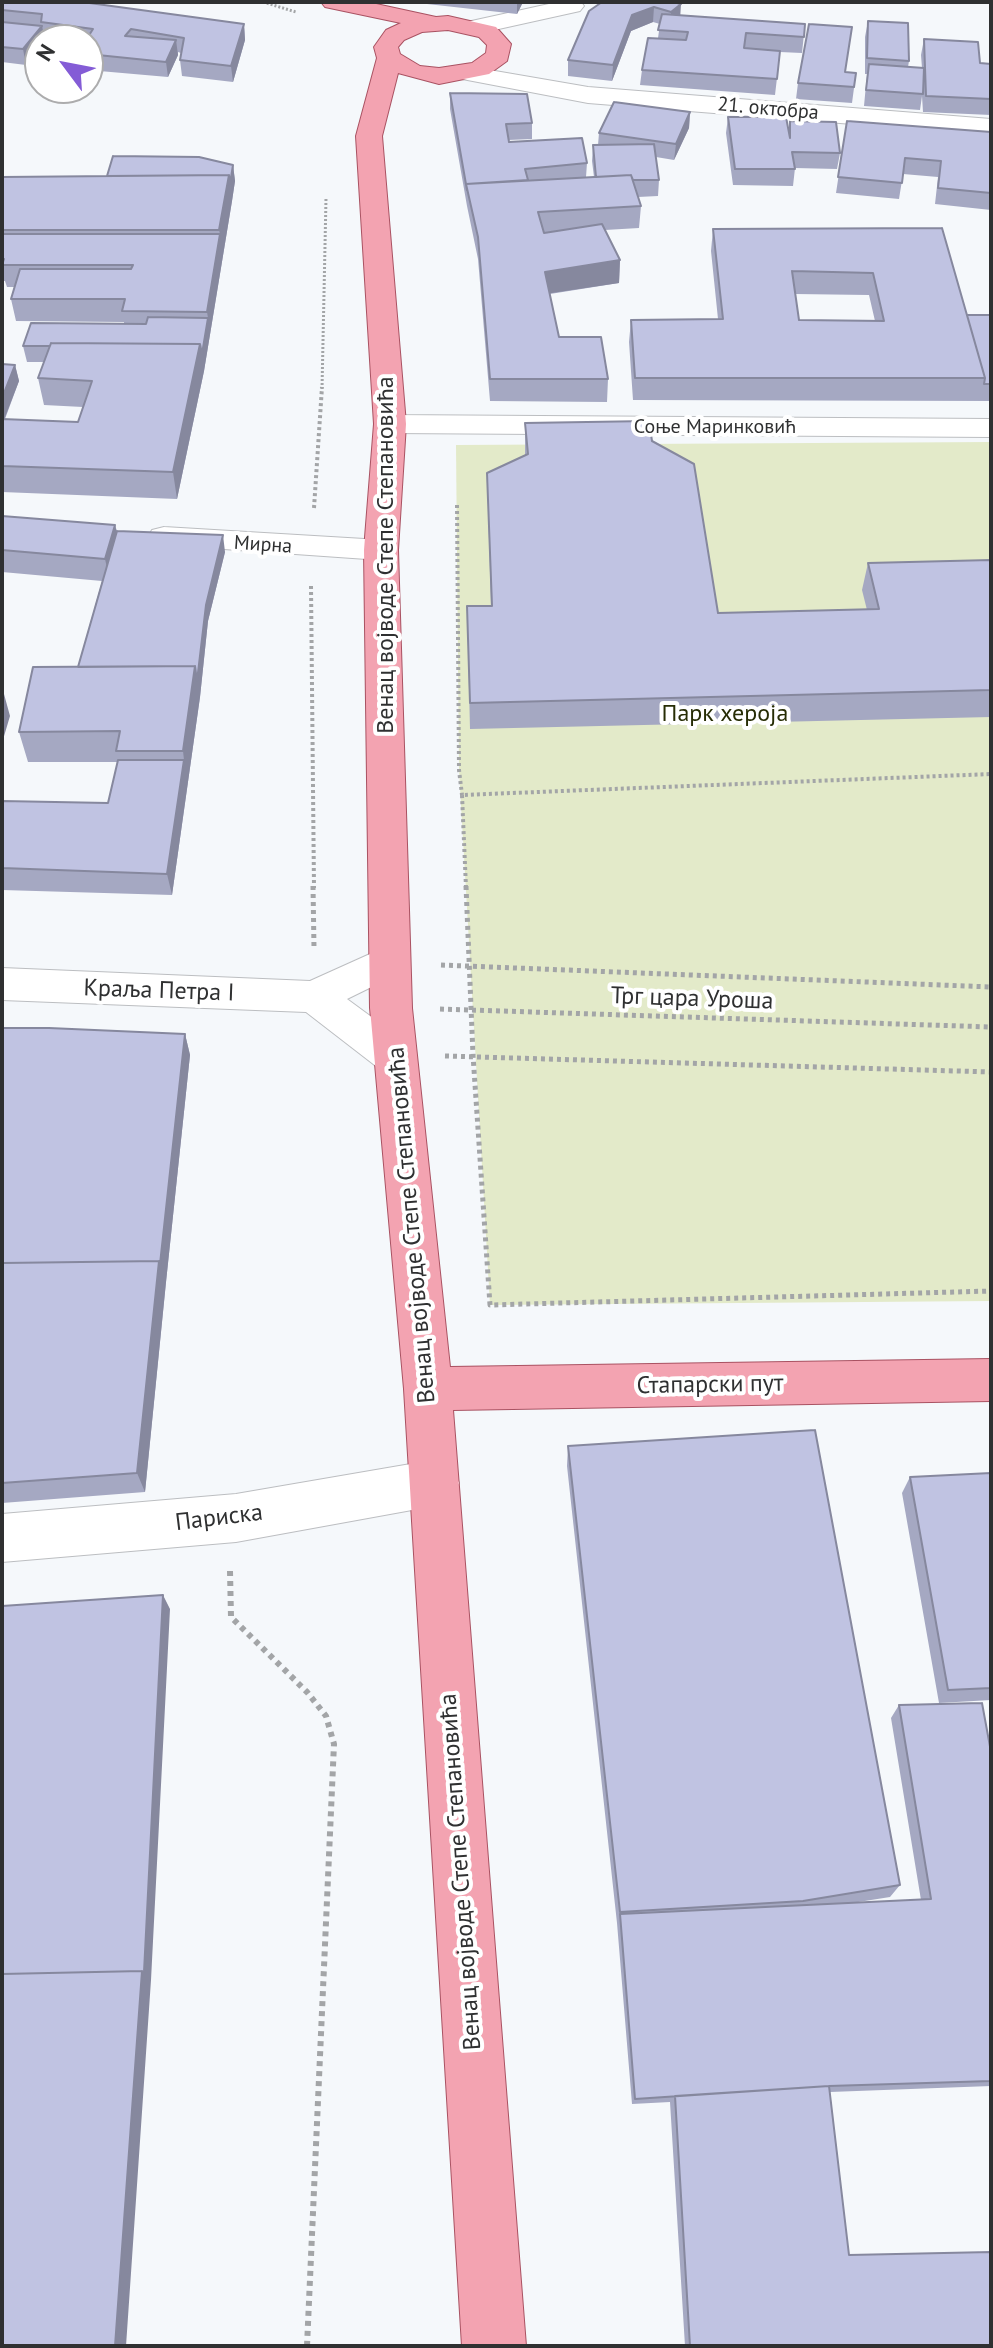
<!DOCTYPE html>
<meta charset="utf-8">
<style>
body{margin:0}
#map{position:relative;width:993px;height:2348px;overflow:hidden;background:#f5f8fb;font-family:"PT Sans",sans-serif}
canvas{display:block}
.frame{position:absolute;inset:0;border:4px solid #2f3031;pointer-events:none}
.north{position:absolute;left:24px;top:24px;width:80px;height:80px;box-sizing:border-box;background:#fff;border:2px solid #acacad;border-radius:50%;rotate:302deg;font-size:22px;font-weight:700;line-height:32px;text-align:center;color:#2f3031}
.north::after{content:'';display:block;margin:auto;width:28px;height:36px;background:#845cd6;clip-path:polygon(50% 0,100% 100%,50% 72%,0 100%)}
</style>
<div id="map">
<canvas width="993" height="2348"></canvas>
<div class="frame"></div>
<div class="north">N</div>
</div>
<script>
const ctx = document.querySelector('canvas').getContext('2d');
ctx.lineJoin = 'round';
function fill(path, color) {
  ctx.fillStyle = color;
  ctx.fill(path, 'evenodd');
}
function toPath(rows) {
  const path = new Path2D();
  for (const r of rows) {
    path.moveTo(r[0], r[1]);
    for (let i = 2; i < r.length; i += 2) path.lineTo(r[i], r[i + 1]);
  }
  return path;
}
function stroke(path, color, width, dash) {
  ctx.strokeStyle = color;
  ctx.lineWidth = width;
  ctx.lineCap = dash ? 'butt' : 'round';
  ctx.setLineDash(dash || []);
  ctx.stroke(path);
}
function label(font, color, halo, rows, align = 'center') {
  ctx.font = font + ' "PT Sans",sans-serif';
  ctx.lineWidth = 8;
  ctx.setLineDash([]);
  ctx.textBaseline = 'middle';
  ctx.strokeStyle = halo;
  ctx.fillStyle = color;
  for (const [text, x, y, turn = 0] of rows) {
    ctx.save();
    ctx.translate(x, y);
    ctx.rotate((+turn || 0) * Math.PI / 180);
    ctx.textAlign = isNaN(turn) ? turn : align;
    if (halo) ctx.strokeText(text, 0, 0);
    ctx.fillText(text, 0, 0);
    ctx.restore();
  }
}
fill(toPath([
 [991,442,991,1301,490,1305,459,770,456,445]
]), '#e3eac9');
const minor = toPath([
 [558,2,581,2,584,6,580,11,476,34,467,32,464,27,467,22,558,2],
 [466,66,588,87,991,119,991,135,588,103,457,78,454,73,457,68,466,66],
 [390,415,991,419,991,437,390,433,379,431,374,424,379,417,390,415],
 [164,527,381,540,393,543,398,550,393,557,381,560,152,544,148,537,152,530,164,527],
 [390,945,404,949,410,960,404,971,347,999,411,1046,417,1058,411,1070,396,1075,381,1070,306,1012,2,1000,2,968,310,981,390,945],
 [434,1460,451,1467,459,1483,451,1499,434,1506,236,1542,2,1562,2,1514,236,1494,434,1460]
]);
const major = toPath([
 [321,2,367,2,436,17,448,16,496,27,511,44,507,61,489,74,439,84,398,73,382,136,406,424,398,550,412,1008,450,1367,991,1359,991,1401,453,1410,526,2346,462,2346,404,1389,370,1008,364,550,374,424,356,136,377,58,374,47,386,30,401,23,325,7,321,2],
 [448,30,479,37,487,45,486,53,472,63,439,68,420,66,400,54,398,47,404,40,422,32,448,30]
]);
stroke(minor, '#bcbec1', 2);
stroke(major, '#a95262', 2);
stroke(toPath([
 [263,2,296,12],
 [322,389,326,198]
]), '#a3a5a7', 3, [2, 2]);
stroke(toPath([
 [457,505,459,770,462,795],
 [314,508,322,387],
 [311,586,314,888],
 [466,888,462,795,991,774]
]), '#a3a5a7', 4, [3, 3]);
stroke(toPath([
 [313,886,314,948],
 [466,886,473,1055,490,1305,991,1291],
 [441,965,991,987],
 [440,1009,991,1027],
 [445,1056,991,1072]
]), '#a3a5a7', 5, [4, 4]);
stroke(toPath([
 [230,1571,231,1617,307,1692,326,1716,334,1744,307,2346]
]), '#a3a5a7', 6, [5, 5]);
fill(minor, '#fff');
fill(major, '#f3a3b1');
fill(toPath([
 [2,2,244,24,245,40,233,82,182,76,180,60,181,53,178,52,178,55,168,77,88,70,88,40,63,40,44,37,45,40,40,40,40,48,26,65,2,62],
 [409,2,523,2,517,14],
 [680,4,680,15,805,24,802,53,780,52,775,95,640,85,642,70,658,38,660,24,653,22,631,31,612,81,568,76,568,60,589,11],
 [868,21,909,61,908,67,922,68,921,55,924,39,980,63,991,64,991,115,923,112,922,96,920,110,864,106,867,74,865,74,865,37],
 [845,72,856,73,852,103,796,99,798,83],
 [450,93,532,123,532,139,508,140,509,142,587,163,586,177,594,177,592,161,593,145,598,145,599,133,690,112,689,128,674,160,656,157,659,180,658,196,638,197,641,206,639,228,605,230,620,260,619,283,550,294,559,337,608,379,607,402,490,401,478,259,467,206,450,109],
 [728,117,789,130,790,121,840,153,837,169,795,168,793,186,733,185,726,133],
 [847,121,991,132,991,210,935,204,938,177,903,174,899,199,836,193],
 [233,165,235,181,232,201,204,371,177,499,2,492,2,364,15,365,19,381,5,419,78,422,83,407,44,405,38,378,44,362,27,362,23,346,124,324,124,322,16,321,11,299,14,287,7,287,5,281,2,281,2,177,107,176],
 [942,228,967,315,991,315,991,401,633,400,629,342,631,320,718,319,711,251,713,229],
 [795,294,869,295,875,321,799,320],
 [525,423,652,441,718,613,867,610,862,590,868,563,991,560,991,717,470,729,467,606,491,606,487,473,525,455],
 [2,516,115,525,117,531,225,552,208,621,200,697,172,895,2,890,2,801,108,803,118,762,28,762,19,732,78,667,102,581,2,572],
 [2,1028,185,1034,190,1055,166,1282,145,1492,2,1503],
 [568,1446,900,1885,890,1897,852,1903,921,1900,891,1718,899,1705,991,1752,991,2086,830,2092,849,2255,991,2346,685,2346,670,2102,632,2104,617,1923,567,1466],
 [991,1473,991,1700,939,1703,902,1493,910,1477]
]), '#a5a8c2');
fill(toPath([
 [517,2,523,2,517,14],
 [681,4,680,20,670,27,671,12],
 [654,7,653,22,631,31,612,81,613,65,632,15],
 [244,24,245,40,233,82,231,66],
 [42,26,45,40,40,40,40,48,26,65,23,49],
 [176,40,178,55,168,77,166,62],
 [690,112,689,128,674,160,676,144],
 [233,165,235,181,232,201,230,184],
 [229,175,232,201,204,371,177,499,173,472,200,344,208,318,207,312,220,234,219,230],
 [620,260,619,283,545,294,545,272],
 [15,365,19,381,2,425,2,398],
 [115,525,120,547,110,581,105,559],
 [223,535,225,552,208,621,200,697,172,895,167,874,184,760,183,751,195,666,206,605],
 [4,694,10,716,2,743,2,699],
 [185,1034,190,1055,166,1282,145,1492,137,1473,159,1261],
 [163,1595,170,1609,151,1980,126,2346,115,2346]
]), '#86889e');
const building = toPath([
 [2,2,82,2,244,24,231,66,180,60,184,38,131,29,125,36,176,40,166,62,88,54,88,40,86,40,93,29,41,22,42,14,2,10,2,2],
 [602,2,673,2,681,4,671,12,654,7,632,15,613,65,568,60,589,11,602,2],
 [662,14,805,24,804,37,746,33,744,48,780,51,777,79,642,70,648,38,686,40,688,32,658,30,662,14],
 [868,21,908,23,909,61,867,58,868,21],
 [2,22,42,26,23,49,2,47,2,22],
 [809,24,852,27,845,72,856,73,854,87,798,83,809,24],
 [924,39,978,42,980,63,991,64,991,99,926,96,924,39],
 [869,64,924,68,923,94,866,90,869,64],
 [450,93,527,94,532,123,506,124,509,142,582,138,587,163,525,169,528,180,466,184,467,190,450,93],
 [614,102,690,112,676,144,599,133,614,102],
 [728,117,786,117,790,138,790,121,836,122,840,153,792,152,795,169,735,169,728,117],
 [847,121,991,132,991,193,938,188,941,161,905,158,902,183,838,177,847,121],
 [654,144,659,180,633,180,631,175,596,177,593,145,654,144],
 [113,156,199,157,233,165,230,184,229,175,107,176,113,156],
 [229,175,219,230,2,230,2,177,229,175],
 [631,175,641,206,538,212,544,233,602,224,620,260,545,272,559,337,601,337,608,379,490,379,478,237,466,184,631,175],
 [942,228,985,378,635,378,631,320,723,319,713,229,942,228],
 [792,271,873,273,884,321,799,320,792,271],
 [2,234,220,234,207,312,122,311,125,299,11,299,20,269,131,269,133,265,2,265,4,259,2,259,2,234],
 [967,315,991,315,991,384,984,384,985,378,967,315],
 [148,317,208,318,202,354,200,344,51,343,50,346,23,346,31,323,146,324,148,317],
 [51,343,200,344,173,472,2,466,2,419,78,422,92,381,38,378,51,343],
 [2,364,15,365,2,398,2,364],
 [649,421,652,441,694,464,718,613,879,609,868,563,991,560,991,690,470,703,467,606,492,606,487,473,528,454,525,423,649,421],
 [2,516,115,525,105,559,2,550,2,516],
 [117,531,223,535,206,605,197,681,195,666,78,667,117,531],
 [195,666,183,751,116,751,120,731,19,732,33,667,195,666],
 [118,760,184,760,167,874,2,868,2,801,108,803,118,760],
 [2,1028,49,1028,185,1034,160,1264,159,1261,3,1263,2,1267,2,1028],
 [159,1261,137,1473,2,1483,2,1270,3,1263,159,1261],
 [815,1430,900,1885,803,1901,620,1912,568,1446,815,1430],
 [991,1473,991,1688,948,1690,910,1477,991,1473],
 [163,1595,144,1972,142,1972,142,1971,2,1974,2,1606,163,1595],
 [982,1703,991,1752,991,2081,829,2086,635,2099,620,1914,931,1899,899,1705,982,1703],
 [142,1971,115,2346,2,2346,2,1974,142,1971],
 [829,2086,849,2255,991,2252,991,2346,690,2346,675,2096,829,2086]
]);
fill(building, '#c0c3e2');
stroke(building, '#86889e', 2);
label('20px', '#2f3031', '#fff', [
 ["21. октобра",768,109,5],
 ["Соње Маринковић",715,427],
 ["Мирна",263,545,4]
]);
label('24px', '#2f3031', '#fff', [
 ["Венац војводе Степе Степановића",386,555,-90],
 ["Краља Петра I",159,991,2],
 ["Трг цара Уроша",692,999,2],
 ["Венац војводе Степе Степановића",412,1225,-95],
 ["Стапарски пут",710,1385,-1],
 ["Париска",219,1518,-7],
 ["Венац војводе Степе Степановића",461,1872,-94]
]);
label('24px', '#272d05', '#fff', [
 ["Парк хероја",725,714]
]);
</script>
